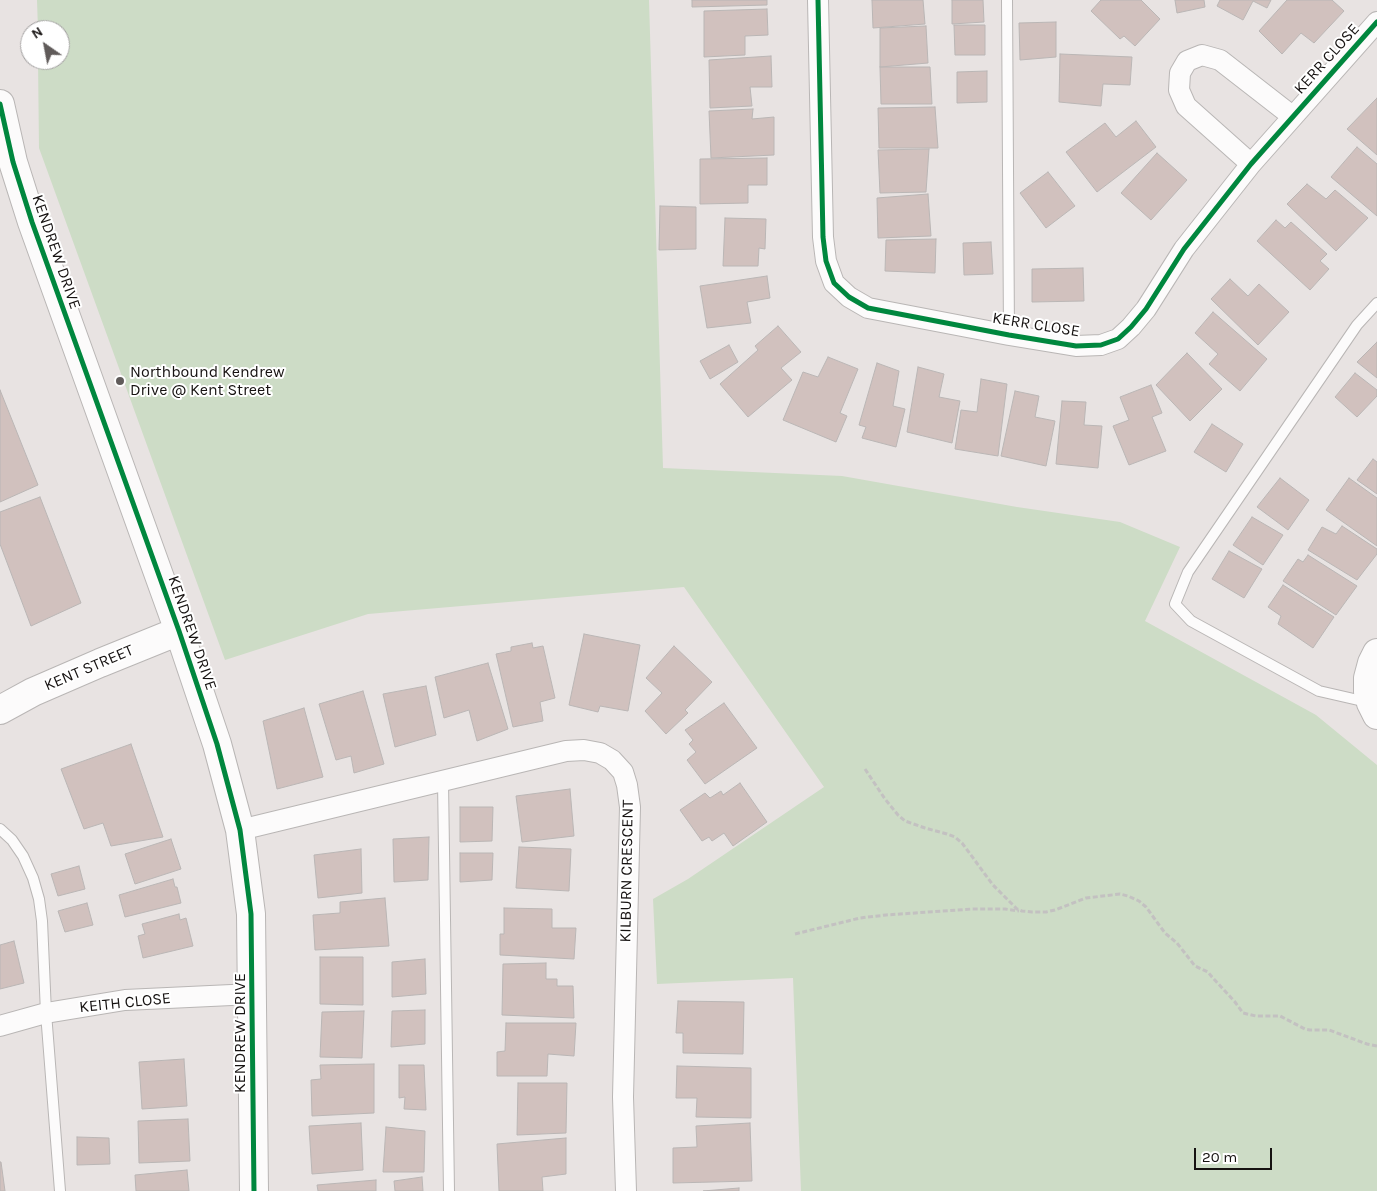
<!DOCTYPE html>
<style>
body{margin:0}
#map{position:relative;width:1377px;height:1191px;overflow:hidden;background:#e8e3e2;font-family:Karla,sans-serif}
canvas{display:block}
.north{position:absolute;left:20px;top:20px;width:50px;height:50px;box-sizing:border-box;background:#fff;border:1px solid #a2a0a0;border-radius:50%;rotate:327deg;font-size:14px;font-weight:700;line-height:20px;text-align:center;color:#161211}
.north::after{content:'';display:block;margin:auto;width:18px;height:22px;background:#605b5a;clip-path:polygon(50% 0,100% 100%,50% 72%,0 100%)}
.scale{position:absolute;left:1194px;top:1148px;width:78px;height:22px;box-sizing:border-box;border:2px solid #161211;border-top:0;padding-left:6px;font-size:15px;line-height:18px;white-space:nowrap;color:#161211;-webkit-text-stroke:4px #fff;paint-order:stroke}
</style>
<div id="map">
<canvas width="1377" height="1191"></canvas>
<div class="north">N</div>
<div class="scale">20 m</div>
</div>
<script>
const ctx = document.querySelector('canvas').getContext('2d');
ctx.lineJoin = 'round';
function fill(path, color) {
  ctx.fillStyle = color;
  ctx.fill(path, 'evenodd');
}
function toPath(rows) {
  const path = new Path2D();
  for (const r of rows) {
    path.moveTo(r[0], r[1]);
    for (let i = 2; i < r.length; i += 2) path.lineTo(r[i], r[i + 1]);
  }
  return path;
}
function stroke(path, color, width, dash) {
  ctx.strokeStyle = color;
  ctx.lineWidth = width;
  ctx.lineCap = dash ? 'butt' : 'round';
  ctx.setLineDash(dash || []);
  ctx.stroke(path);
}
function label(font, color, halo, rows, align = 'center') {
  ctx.font = font + ' Karla,sans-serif';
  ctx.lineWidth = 4;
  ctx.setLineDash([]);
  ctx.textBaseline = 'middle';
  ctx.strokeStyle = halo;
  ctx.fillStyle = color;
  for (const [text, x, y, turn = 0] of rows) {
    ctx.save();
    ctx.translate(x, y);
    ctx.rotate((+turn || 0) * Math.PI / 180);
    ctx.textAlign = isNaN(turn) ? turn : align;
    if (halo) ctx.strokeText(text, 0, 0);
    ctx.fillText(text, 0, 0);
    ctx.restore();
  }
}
fill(toPath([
 [37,0,649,0,663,468,842,476,1017,507,1120,522,1180,547,1145,621,1316,715,1377,765,1377,1191,801,1191,793,978,657,984,653,899,688,879,824,787,684,587,368,614,225,660,39,148,38,60,60,60,60,30,38,30]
]), '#cddcc6');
const building = toPath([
 [692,0,767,0,767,5,692,7,692,0],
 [872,0,923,0,925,24,873,28,872,0],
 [952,0,983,0,984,22,952,24,952,0],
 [1101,0,1141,0,1160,19,1135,46,1124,36,1120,39,1091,11,1101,0],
 [1175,0,1204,0,1205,7,1177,13,1175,0],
 [1220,0,1271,0,1267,8,1253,1,1243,20,1217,6,1220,0],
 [1287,0,1332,0,1344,11,1314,43,1301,33,1282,54,1259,31,1287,0],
 [767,9,768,35,745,36,745,55,704,57,704,11,767,9],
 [1056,22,1056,57,1020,60,1019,23,1056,22],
 [954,25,985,25,985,55,955,55,954,25],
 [926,26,928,63,880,67,880,28,926,26],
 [1060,54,1132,57,1130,85,1103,84,1101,106,1059,102,1060,54],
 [771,56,772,87,750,87,752,106,710,108,709,60,771,56],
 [880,67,930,67,932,104,881,104,880,67],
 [987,71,987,102,957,103,957,72,987,71],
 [1377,98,1377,155,1347,129,1377,98],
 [935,107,938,148,879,148,878,108,935,107],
 [753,109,752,119,774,117,774,155,711,158,709,111,753,109],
 [1136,121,1156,147,1097,192,1066,152,1105,123,1116,137,1136,121],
 [1357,147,1377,164,1377,216,1331,177,1357,147],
 [929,149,926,192,880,193,878,150,929,149],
 [1157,153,1187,180,1151,220,1121,193,1157,153],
 [767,158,767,185,748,185,748,203,700,204,700,159,767,158],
 [1048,172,1075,206,1046,228,1020,193,1048,172],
 [1307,184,1326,199,1335,190,1368,218,1336,251,1287,204,1307,184],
 [928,194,931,236,878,238,877,198,928,194],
 [660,206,696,207,696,249,659,250,660,206],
 [725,218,766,219,765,249,759,248,758,266,723,266,725,218],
 [1276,220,1285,228,1291,222,1327,254,1320,261,1329,269,1310,290,1257,241,1276,220],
 [936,239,935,273,885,271,886,240,936,239],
 [991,242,993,274,964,275,963,243,991,242],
 [1083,268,1084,301,1032,302,1032,269,1083,268],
 [767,276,770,298,747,302,751,323,707,328,700,286,767,276],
 [1230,279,1248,296,1259,284,1289,312,1258,345,1211,299,1230,279],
 [1213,312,1267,359,1240,391,1209,364,1218,354,1195,333,1213,312],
 [778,326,801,352,781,368,792,380,748,417,720,384,758,350,755,346,778,326],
 [1377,342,1377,378,1357,362,1377,342],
 [729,345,738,362,710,379,700,361,729,345],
 [1187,353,1222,389,1190,421,1156,385,1187,353],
 [828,357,858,369,840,413,847,416,836,442,783,420,803,372,818,377,828,357],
 [877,363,899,371,893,406,905,409,896,447,862,438,866,427,859,425,877,363],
 [918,367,944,374,939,397,960,401,952,443,907,432,918,367],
 [1355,373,1377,390,1377,396,1357,417,1335,397,1355,373],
 [981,379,1007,384,998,456,955,449,961,410,977,412,981,379],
 [1151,385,1162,413,1152,417,1166,451,1129,465,1113,426,1129,420,1120,397,1151,385],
 [0,390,38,485,0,502,0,390],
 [1015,391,1039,396,1035,417,1055,421,1046,466,1001,456,1015,391],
 [1062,401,1086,402,1084,425,1102,426,1098,468,1056,464,1062,401],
 [1212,424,1243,444,1226,472,1194,452,1212,424],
 [1373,459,1377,462,1377,494,1357,480,1373,459],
 [1280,478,1309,500,1288,530,1257,507,1280,478],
 [1349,478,1377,498,1377,546,1326,510,1349,478],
 [40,497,81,603,31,626,0,544,0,512,40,497],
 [1252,517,1283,535,1263,565,1233,545,1252,517],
 [1342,526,1377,549,1377,554,1357,580,1308,550,1322,527,1336,534,1342,526],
 [1229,551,1262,569,1244,598,1212,579,1229,551],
 [1308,555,1357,586,1336,615,1283,581,1298,559,1303,562,1308,555],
 [1283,585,1334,617,1313,648,1278,624,1281,616,1268,607,1283,585],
 [584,634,640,645,628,711,600,706,598,712,569,705,584,634],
 [532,643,533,648,543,646,555,698,540,702,543,721,513,727,496,654,511,651,511,647,532,643],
 [674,646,712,682,685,710,688,713,666,734,645,711,662,693,646,678,674,646],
 [488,663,508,729,477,741,469,710,444,718,435,677,488,663],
 [426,686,436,735,395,747,383,694,426,686],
 [363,691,384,764,354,773,351,756,336,760,319,704,363,691],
 [724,703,757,748,705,784,687,760,696,752,689,744,693,740,685,730,724,703],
 [304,708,323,777,277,789,263,721,304,708],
 [131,744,163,837,111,846,103,823,84,829,61,769,131,744],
 [740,783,767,822,733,846,724,833,712,841,709,837,702,841,680,810,705,793,710,798,721,791,723,795,740,783],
 [570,789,574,836,522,842,516,796,570,789],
 [460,807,493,807,492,841,460,842,460,807],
 [429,837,428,880,394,882,393,839,429,837],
 [171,839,181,869,135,884,125,854,171,839],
 [519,847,571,849,569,891,516,888,519,847],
 [361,849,362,893,318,898,314,855,361,849],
 [460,853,493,853,492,880,460,882,460,853],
 [79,866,85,889,58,896,51,874,79,866],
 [173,879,175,887,177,887,181,903,125,917,119,895,173,879],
 [385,898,389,946,315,950,313,915,340,913,340,902,385,898],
 [87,903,93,925,65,932,58,911,87,903],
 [504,908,552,909,552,928,576,928,574,959,500,955,500,934,504,934,504,908],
 [179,914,180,920,186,918,193,946,143,958,138,936,145,934,142,924,179,914],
 [14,941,24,983,0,989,0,945,14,941],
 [320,957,363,957,363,1005,320,1004,320,957],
 [425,959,426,994,392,997,392,962,425,959],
 [546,963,546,979,557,979,557,986,573,986,574,1018,502,1015,503,964,546,963],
 [678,1001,744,1002,743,1054,683,1053,683,1033,676,1033,678,1001],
 [425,1010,425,1044,391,1047,392,1011,425,1010],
 [364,1011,362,1058,320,1057,322,1012,364,1011],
 [506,1023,576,1023,574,1056,548,1054,547,1076,497,1076,497,1052,505,1051,506,1023],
 [184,1059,187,1106,142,1109,139,1062,184,1059],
 [374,1064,374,1113,312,1116,311,1080,321,1079,320,1065,374,1064],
 [399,1065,424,1065,426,1110,404,1109,405,1097,399,1098,399,1065],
 [677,1066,751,1068,751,1118,696,1117,697,1098,676,1098,677,1066],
 [518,1083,567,1083,566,1133,517,1135,518,1083],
 [188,1119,190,1161,139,1163,138,1121,188,1119],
 [361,1123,363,1170,312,1174,309,1126,361,1123],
 [750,1123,752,1181,673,1183,673,1148,697,1147,696,1126,750,1123],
 [386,1127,425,1131,424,1172,383,1172,386,1127],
 [77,1137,109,1138,110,1164,77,1165,77,1137],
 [566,1138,566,1174,542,1177,543,1191,499,1191,497,1144,566,1138],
 [0,1162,1,1162,5,1191,0,1191,0,1162],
 [187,1170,189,1191,136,1191,135,1175,187,1170],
 [422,1177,423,1191,395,1191,394,1181,422,1177],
 [376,1180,376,1191,318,1191,317,1185,376,1180],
 [739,1188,739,1191,703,1191,739,1188]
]);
fill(building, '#d1c1be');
stroke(building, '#bab6b5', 1);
const lane = toPath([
 [1007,0,1009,335],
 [1367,702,1319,691,1191,621,1175,604,1188,572,1357,325,1377,303],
 [443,782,449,1191],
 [0,829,12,840,23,856,33,878,39,899,42,921,46,1013,60,1191]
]);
const street = toPath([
 [818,0,823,237,826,261,834,283,849,297,868,308,1009,335,1076,346,1101,345,1118,339,1131,327,1146,309,1184,249,1251,164,1377,22],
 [1251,164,1186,106,1179,90,1180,73,1187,61,1202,55,1220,60,1292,116],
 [240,830,566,751,584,750,600,753,612,760,623,772,627,785,630,807,623,1097,626,1191],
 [0,1026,46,1013,125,1000,253,994]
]);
const secondary = toPath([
 [0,104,13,162,32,222,179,631,217,744,240,830,251,914,254,1191],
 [1377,653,1372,663,1368,678,1368,692,1371,703,1377,715],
 [0,710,33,692,100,663,179,631]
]);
stroke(lane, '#b9b6b5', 12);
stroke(street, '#b9b6b5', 22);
stroke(secondary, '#b9b6b5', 30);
stroke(toPath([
 [865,769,885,799,898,815,905,821,925,828,947,834,955,837,962,843,993,885,1017,909,1022,911,1032,912,1046,912,1055,910,1086,898,1120,894,1128,896,1139,901,1146,907,1165,933,1177,943,1195,966,1208,972,1212,977,1235,1002,1243,1013,1256,1016,1280,1016,1305,1029,1310,1030,1329,1030,1367,1044,1377,1046],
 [795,934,860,918,886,915,972,909,1005,909,1019,911]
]), '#c3c1c1', 3, [5, 2.5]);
stroke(lane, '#fcfbfb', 10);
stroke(street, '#fcfbfb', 20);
stroke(secondary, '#fcfbfb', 28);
stroke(toPath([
 [818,0,823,237,826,261,834,283,849,297,868,308,1009,335,1076,346,1101,345,1118,339,1131,327,1146,309,1184,249,1251,164,1377,22],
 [0,104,13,162,32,222,179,631,217,744,240,830,251,914,254,1191]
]), '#00873e', 5);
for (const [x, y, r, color] of [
 [120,381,5,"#605b5a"]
]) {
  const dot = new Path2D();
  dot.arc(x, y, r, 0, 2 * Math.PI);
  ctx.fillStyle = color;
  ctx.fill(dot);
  stroke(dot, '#fff', 2);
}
label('16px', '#161211', '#fff', [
 ["KERR CLOSE",1327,59,-48],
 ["KENDREW DRIVE",56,252,71],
 ["KERR CLOSE",1036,325,9],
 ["KENDREW DRIVE",192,633,71],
 ["KENT STREET",89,668,-23],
 ["KILBURN CRESCENT",627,871,-89],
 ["KEITH CLOSE",125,1003,-6],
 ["KENDREW DRIVE",240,1033,-90]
]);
label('16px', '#161211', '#fff', [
 ["Northbound Kendrew",130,372],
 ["Drive @ Kent Street",130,390]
], 'left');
</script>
